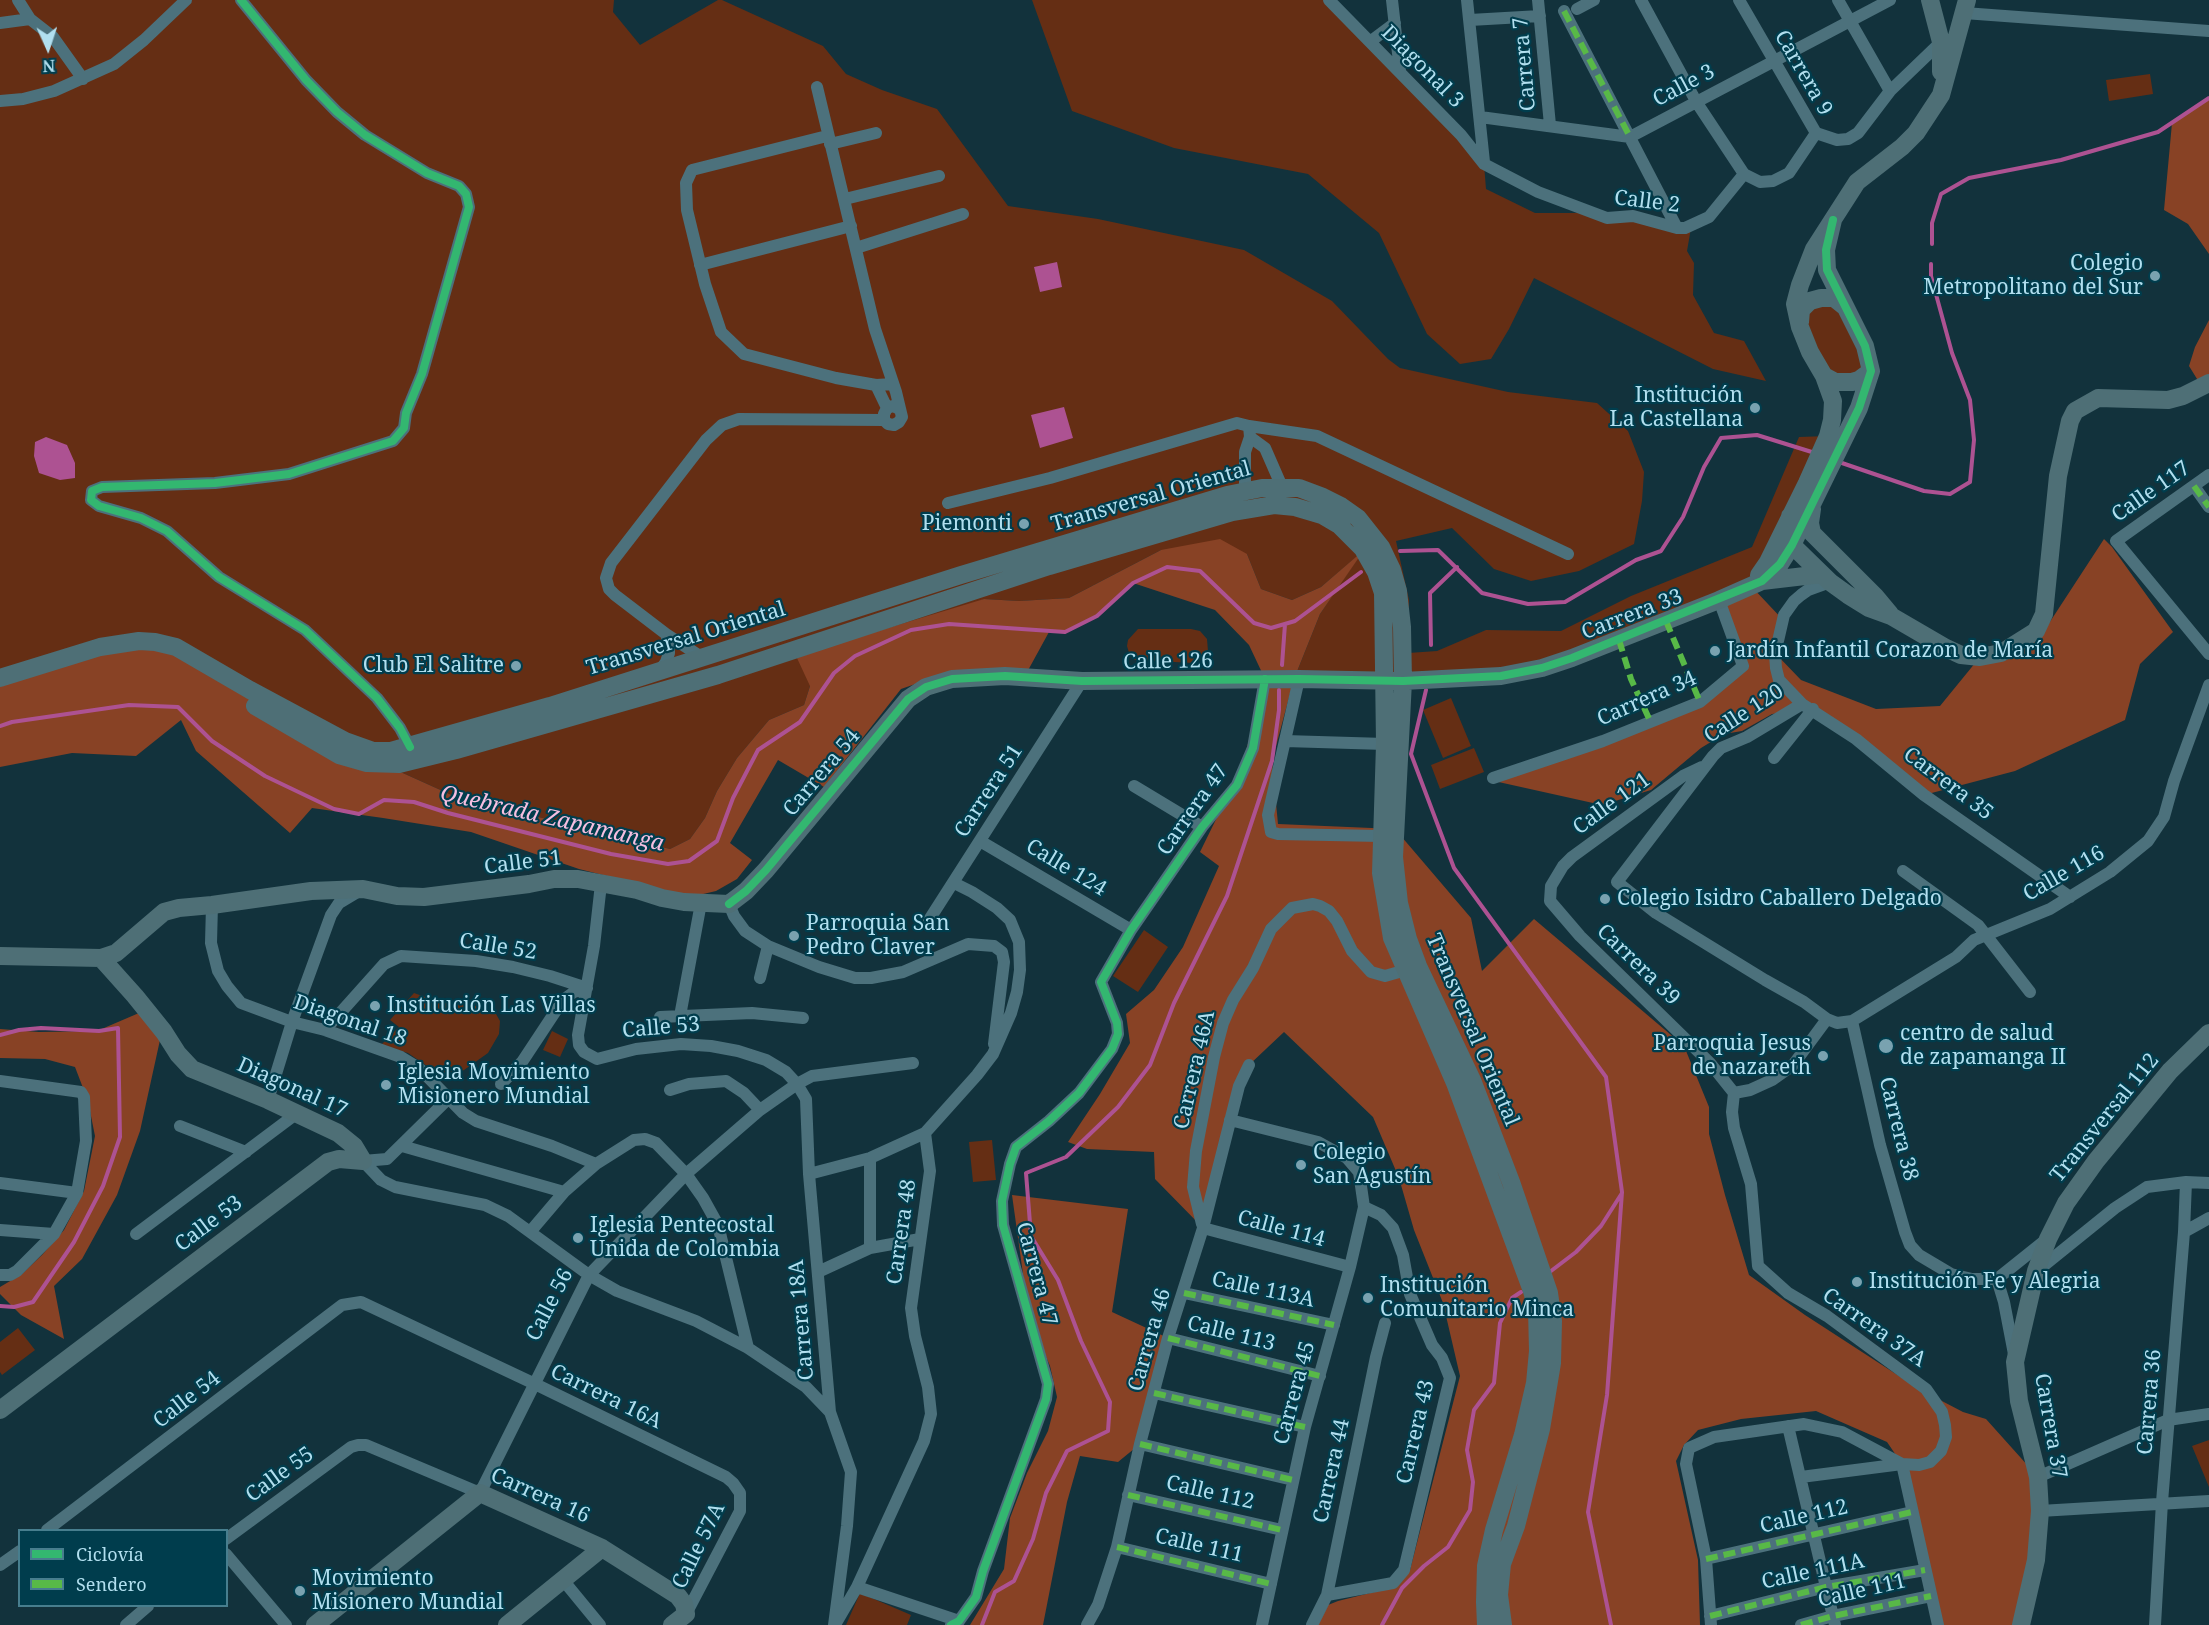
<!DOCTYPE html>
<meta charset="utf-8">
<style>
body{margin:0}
#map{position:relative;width:2209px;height:1625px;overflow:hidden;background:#12323c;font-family:"Noto Serif",serif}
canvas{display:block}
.legend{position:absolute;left:18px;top:1529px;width:210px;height:78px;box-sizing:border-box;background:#003d4d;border:2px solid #477e8e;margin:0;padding:8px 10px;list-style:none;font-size:18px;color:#b1dfef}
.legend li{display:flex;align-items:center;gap:12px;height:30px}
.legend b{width:30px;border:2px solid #477e8e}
.north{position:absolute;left:18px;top:18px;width:60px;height:60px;-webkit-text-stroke:4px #003d4d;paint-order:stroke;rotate:177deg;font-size:16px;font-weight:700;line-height:24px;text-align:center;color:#b1dfef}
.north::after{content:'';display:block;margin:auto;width:21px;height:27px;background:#b1dfef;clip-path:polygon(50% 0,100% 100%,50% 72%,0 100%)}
</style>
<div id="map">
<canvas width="2209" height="1625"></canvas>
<ul class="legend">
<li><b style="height:8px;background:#33b770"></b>Ciclovía</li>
<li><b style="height:8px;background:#58b947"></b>Sendero</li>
</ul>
<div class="north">N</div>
</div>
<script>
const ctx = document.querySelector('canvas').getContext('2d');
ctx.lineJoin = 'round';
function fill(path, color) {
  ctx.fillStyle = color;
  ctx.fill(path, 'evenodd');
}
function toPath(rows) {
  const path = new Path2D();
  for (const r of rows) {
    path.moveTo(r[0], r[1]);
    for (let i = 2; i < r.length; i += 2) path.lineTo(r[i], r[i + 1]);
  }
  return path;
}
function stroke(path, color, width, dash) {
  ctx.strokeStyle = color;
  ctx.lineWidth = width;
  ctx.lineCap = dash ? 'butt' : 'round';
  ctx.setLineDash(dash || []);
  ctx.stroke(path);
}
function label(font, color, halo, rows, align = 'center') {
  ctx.font = font + ' "Noto Serif",serif';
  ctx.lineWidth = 4.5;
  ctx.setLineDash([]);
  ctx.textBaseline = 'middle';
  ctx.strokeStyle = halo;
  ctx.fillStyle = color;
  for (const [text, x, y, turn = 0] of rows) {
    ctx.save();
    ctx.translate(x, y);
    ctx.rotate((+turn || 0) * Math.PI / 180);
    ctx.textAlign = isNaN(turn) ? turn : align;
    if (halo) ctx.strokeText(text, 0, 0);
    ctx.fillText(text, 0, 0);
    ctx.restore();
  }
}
fill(toPath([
 [0,0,614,0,613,12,640,45,718,0,722,0,823,46,846,74,882,90,937,109,1008,206,1098,219,1244,250,1332,301,1388,359,1400,368,1508,392,1597,403,1628,431,1644,472,1642,501,1634,544,1579,571,1531,581,1494,569,1452,528,1396,541,1409,600,1408,653,1437,651,1486,630,1561,631,1631,596,1752,547,1799,437,1828,436,1751,586,1542,668,1294,679,1320,614,1361,553,1321,587,1292,600,1261,589,1247,554,1161,550,1069,598,1019,601,984,599,810,686,804,705,769,720,737,758,717,791,705,818,690,839,670,849,456,797,354,751,0,685],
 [1032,0,1329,0,1484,164,1486,189,1535,213,1617,213,1691,228,1687,251,1694,263,1693,295,1714,333,1744,341,1766,381,1713,369,1534,278,1509,329,1491,359,1460,364,1427,334,1379,233,1308,174,1174,148,1072,111],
 [2150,74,2153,94,2109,101,2106,80],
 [1828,305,1839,308,1867,365,1860,373,1837,376,1827,370,1806,327,1807,315,1815,306],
 [1138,629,1191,629,1200,631,1207,639,1208,651,1205,658,1194,663,1135,660,1130,656,1127,646,1128,640],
 [1451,698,1471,746,1443,758,1423,710],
 [1474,748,1484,772,1440,789,1431,765],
 [1144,930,1168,947,1138,992,1113,976],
 [414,993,439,1002,467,1003,496,1014,500,1021,499,1034,488,1053,464,1070,442,1080,433,1070,408,1053,381,1045,399,1027,390,1020],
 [552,1031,568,1039,560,1057,543,1050],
 [992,1140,996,1180,973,1182,969,1142],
 [18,1328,35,1350,2,1375,0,1372,0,1342],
 [2209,1440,2209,1487,2192,1446],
 [860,1593,911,1615,907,1625,846,1625]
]), '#652e14');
fill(toPath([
 [2209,98,2209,254,2188,224,2164,210,2172,123],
 [2209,320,2209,383,2202,387,2189,366,2195,347],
 [1220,539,1247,554,1261,589,1292,600,1321,587,1364,550,1320,614,1294,679,1272,761,1278,824,1395,829,1471,918,1482,971,1534,919,1684,1046,1709,1107,1709,1134,1725,1195,1749,1275,1805,1315,1919,1389,1963,1412,1986,1419,2038,1477,2040,1511,2018,1625,1941,1625,1902,1464,1887,1442,1816,1411,1741,1419,1698,1430,1684,1445,1676,1461,1698,1560,1700,1625,1318,1625,1328,1605,1338,1601,1394,1587,1410,1570,1460,1376,1443,1303,1414,1230,1399,1178,1373,1117,1284,1032,1249,1065,1203,1228,1155,1179,1154,1152,1087,1149,1068,1142,1100,1094,1130,1043,1126,1014,1154,990,1183,947,1219,866,1200,852,1226,799,1237,785,1265,679,1249,645,1215,610,1133,583,1097,616,1065,632,1049,632,1026,674,924,681,901,689,824,787,778,760,730,843,752,860,737,879,716,891,699,895,679,894,579,869,471,832,383,818,312,808,290,833,196,751,181,720,136,756,72,753,0,767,0,685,95,651,141,645,187,659,354,751,456,797,670,849,690,839,705,818,717,791,737,758,769,720,804,705,810,686,797,658,838,643,984,599,1019,601,1069,598,1161,550],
 [2104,539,2112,547,2173,632,2140,664,2125,720,2015,771,1924,795,1813,709,1772,714,1742,731,1724,734,1701,748,1651,790,1602,805,1494,781,1700,702,1743,666,1719,600,1751,586,1785,622,1776,654,1801,680,1876,709,1940,706,1980,657,2042,634],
 [139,1013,160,1040,140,1131,117,1195,82,1259,54,1286,64,1339,21,1315,0,1294,0,1287,22,1274,42,1255,64,1230,84,1191,95,1136,88,1101,75,1067,45,1059,0,1058,0,1029,39,1032,97,1031],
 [1012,1195,1128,1209,1112,1312,1168,1338,1140,1444,1118,1462,1080,1456,1067,1502,1043,1625,970,1625,1004,1569,1010,1518,1027,1473,1048,1431,1057,1397,1050,1366,1029,1317]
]), '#884225');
fill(toPath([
 [1057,262,1062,287,1040,292,1034,267],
 [1064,407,1073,438,1040,448,1031,415],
 [46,437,67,445,75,463,75,478,60,480,39,473,34,456,35,442]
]), '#ad5292');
stroke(toPath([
 [1932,244,1932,223,1941,194,1969,178,2061,160,2158,132,2209,98],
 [1839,462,1924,491,1950,494,1970,482,1974,440,1970,400,1952,353,1931,276,1931,264],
 [1400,551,1438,550,1482,593,1528,604,1565,602,1636,560,1661,551,1683,517,1704,467,1721,438,1757,435,1815,453],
 [1431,645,1430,593,1457,567],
 [1282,665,1285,624],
 [1426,690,1411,754,1454,868,1606,1077,1622,1192,1607,1395,1588,1512,1611,1625],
 [0,726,12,722,129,705,178,707,212,741,265,776,334,809,359,814,384,800,414,802,448,813,611,854,668,864,689,861,717,841,733,798,758,750,800,722,834,673,855,656,911,630,949,624,1065,632,1097,616,1133,583,1167,567,1200,571,1254,623,1271,628,1295,621,1361,572],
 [0,1035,19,1030,41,1028,99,1031,118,1028,120,1137,103,1186,74,1242,33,1302,14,1307,0,1306],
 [1551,1271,1576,1252,1601,1226,1622,1193],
 [982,1625,995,1592,1014,1581,1033,1539,1046,1493,1067,1451,1108,1431,1110,1402,1081,1341,1058,1280,1031,1236,1026,1173,1066,1157,1118,1107,1150,1065,1174,1003,1227,896,1272,761,1279,710,1279,690],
 [1382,1625,1402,1588,1424,1566,1448,1547,1470,1510,1473,1482,1467,1450,1474,1410,1494,1383,1500,1323,1512,1298,1521,1292]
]), '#ad5292', 4);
stroke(toPath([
 [18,0,30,19,53,37,83,79],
 [241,0,306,80,337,112,365,135,427,173,459,186,466,194,469,207,422,374,406,413,404,428,393,441,289,474,215,483,102,487,92,491,91,500,99,506,141,518,167,531,219,577,305,630,377,698,400,728,410,747],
 [1329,0,1461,135,1484,164,1538,192,1607,218,1633,216,1677,228,1685,228,1709,217,1744,174],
 [1392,0,1400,71],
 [1467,0,1484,162],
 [1538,0,1550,125],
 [1641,0,1697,103,1744,174],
 [1739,0,1816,133],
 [1838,0,1890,91],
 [1577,9,1594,0],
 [1564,11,1677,228],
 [1964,13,2209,31],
 [1470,20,1540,16],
 [0,23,30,19],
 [1371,41,1395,23],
 [0,101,23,99,54,91,114,64,144,40,186,0],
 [1480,117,1630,137,1890,0],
 [1816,133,1837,140,1848,139,1858,133,1890,91,1941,42],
 [827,136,692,170,686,183,687,210,705,284,721,332,744,354,836,378,876,385,893,384],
 [830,144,876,133],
 [1744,174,1760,182,1773,181,1789,173,1816,133],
 [845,199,939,176],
 [856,248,963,214],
 [700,265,851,226],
 [876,385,887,408],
 [884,420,884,414,887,408,893,406,899,409],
 [1250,437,1265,448,1282,487],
 [2209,475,2116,541,2209,654],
 [2194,486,2209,507],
 [1245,490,1245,452,1250,437,1249,426,1317,436,1568,554],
 [948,503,1050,478,1237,423,1249,426],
 [1830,582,1808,590,1801,595,1794,601,1784,615,1775,654,1776,668,1779,680,1802,704,1856,739,1924,795,2070,897],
 [703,658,666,634,615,595,609,589,606,578,611,563,706,440,722,425,739,419,884,420,888,424,894,425,899,422,902,417,896,392,875,329,817,87],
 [660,670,666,662,669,653,669,643,666,634],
 [1299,679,1268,815,1271,832,1278,834,1381,836],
 [1802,704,1747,737,1721,748,1713,756,1617,882,1656,913,1765,980,1804,1002,1827,1019,1837,1023,1852,1021,1956,957,1974,940,2050,909,2110,872,2148,841,2164,817,2174,781,2209,685],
 [1285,741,1385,744],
 [1774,758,1813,709],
 [1702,767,1683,776,1572,857,1563,866,1551,886,1550,901,1580,936,1710,1063,1734,1093],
 [1493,778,1603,741,1700,702,1743,666,1719,600],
 [1134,786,1202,827],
 [980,841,1131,930],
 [1903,871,1978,925,2030,992],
 [601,884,594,946,578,1035,579,1045,584,1052,597,1059,636,1049,681,1044,711,1046,738,1051,766,1060,786,1072,797,1084,806,1099,809,1174,830,1412,851,1472,847,1526,834,1625],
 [729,904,734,916,745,931,768,946,819,967,855,978,871,978,903,972,968,944,994,946,1002,952,1004,962,994,1044],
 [212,905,211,943,218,971,227,986,241,1003,292,1022,325,1030,401,1057,419,1068,463,1113,476,1121,552,1146,596,1164],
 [929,920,1082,681],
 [760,978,768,946],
 [680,1016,701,903],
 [660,1017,752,1013,803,1018],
 [1852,1021,1880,1145,1905,1232,1910,1245,1919,1255,1951,1274,1972,1279,1997,1279,2047,1239],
 [325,1030,384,964,401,956,476,961,513,967,550,976,587,988],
 [0,1081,81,1092,84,1097,86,1141,77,1193,54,1234,17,1271,10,1275,0,1275],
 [501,1084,522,1062,563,1000,574,992,587,988],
 [670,1090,689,1084,726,1081,744,1093,760,1110],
 [1734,1093,1732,1112,1734,1128,1751,1184,1758,1266,1788,1293,1827,1316,1926,1389,1942,1412,1945,1425,1946,1437,1941,1451,1930,1462,1919,1465,1902,1464,1801,1477],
 [1734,1093,1750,1090,1772,1080,1793,1065,1827,1019],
 [268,1100,292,1022,331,915,339,903,359,891],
 [1230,1120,1318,1142,1347,1158,1359,1172,1364,1207,1350,1267,1305,1427,1262,1625],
 [180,1126,246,1152],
 [402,1146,564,1192],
 [870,1158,870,1248],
 [363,1161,381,1180,395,1187,485,1205,508,1216,589,1275,617,1291,696,1321,748,1348,806,1387,830,1412],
 [363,1161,387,1159,448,1099],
 [809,1174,870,1158,925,1133,977,1075,993,1054,1011,1013,1017,992,1020,970,1019,942,1010,920,997,908,972,892,954,883],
 [0,1183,77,1193],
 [1202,1224,1193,1187,1196,1151,1214,1057,1223,1023,1233,1000,1253,968,1271,929,1292,908,1313,904,1320,906,1329,911,1337,921,1352,951,1371,972,1385,976,1413,968],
 [1203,1228,1350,1267],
 [0,1230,54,1234],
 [530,1232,564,1192,596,1164,634,1140,645,1139,656,1143,686,1174,703,1198,718,1225,748,1348],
 [2184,1232,2209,1218],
 [136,1234,296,1114],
 [2037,1271,2115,1208,2147,1187,2186,1182,2209,1183],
 [818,1272,870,1248,920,1239],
 [1997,1279,2004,1302,2014,1354],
 [1184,1293,1334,1325],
 [1168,1338,1320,1376],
 [1154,1393,1305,1427],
 [1788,1426,1835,1625],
 [1140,1444,1293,1480],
 [1902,1464,1938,1625],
 [2038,1477,2168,1420,2209,1414],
 [1128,1495,1282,1530],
 [2040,1511,2209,1501],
 [47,1530,342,1305,361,1302,535,1384,726,1477,733,1483,740,1493,740,1511,686,1614],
 [226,1539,351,1447,358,1445,366,1445,480,1493,589,1275,686,1174,760,1110,797,1084,812,1076,913,1063],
 [1117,1547,1271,1584],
 [226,1554,286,1625],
 [1706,1559,1912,1512],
 [0,1565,20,1551],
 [563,1580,600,1625],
 [857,1587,959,1621],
 [1327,1595,1393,1583,1404,1570,1450,1378,1442,1358,1432,1345,1410,1294,1403,1255,1393,1228,1381,1215,1364,1207],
 [1710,1616,1826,1587,1925,1570],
 [836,1623,857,1587,924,1441,931,1414,928,1387,915,1336,911,1308,930,1171,925,1133],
 [126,1625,148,1606],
 [951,1625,959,1621,976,1597,983,1571,1046,1399,1048,1384,1003,1225,1002,1201,1010,1164,1016,1147,1049,1121,1079,1093,1112,1049,1118,1034,1117,1023,1101,982,1131,930,1202,827,1237,785,1253,748,1265,679],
 [1087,1625,1098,1605,1117,1547,1140,1444,1168,1338,1203,1228,1239,1086,1249,1065],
 [1312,1625,1327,1595,1376,1357,1385,1323],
 [1711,1625,1706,1559,1686,1464,1689,1448,1714,1437,1804,1424,1842,1432,1902,1464],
 [1801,1625,1833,1616,1931,1596],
 [2155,1625,2162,1502,2184,1232,2186,1182]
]), '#4c717c', 12);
stroke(toPath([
 [1930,0,1941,42,1941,72],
 [1800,322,1801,310,1810,301,1821,298,1834,298,1844,306],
 [1824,376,1835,382,1852,382,1859,380,1871,371],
 [1812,509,1810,523,1812,533,1875,596,1890,614],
 [1790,516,1789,531,1792,545,1830,582,1848,595,1869,608,1891,616,1946,648,1961,655,1980,657,2001,653,2036,631,2044,614,2058,476,2070,421,2075,411,2098,398,2168,400,2183,396,2209,383],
 [1759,575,1768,562,1807,483,1828,436,1832,420,1833,401,1824,376,1810,352,1800,327,1795,304,1800,285,1814,249,1857,182,1902,147,1916,133,1941,95,1967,0],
 [1762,581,1822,574],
 [0,678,100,647,139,641,155,642,176,647,250,690,345,741,373,751,391,751,550,706,961,575,1227,495,1262,488,1299,488,1323,497,1341,506,1358,518,1381,547,1392,570,1398,591,1402,627,1403,681,1394,857,1399,903,1408,939,1418,966,1472,1080,1511,1182,1549,1293,1553,1321,1552,1363,1541,1429,1516,1526,1502,1564,1499,1595,1503,1625],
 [255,706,339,755,367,763,399,764,456,750,718,675,1049,566,1232,512,1274,505,1295,507,1322,515,1339,525,1363,549,1376,572,1383,593,1385,744,1381,873,1392,938,1455,1083,1532,1291,1537,1309,1538,1351,1535,1383,1523,1435,1494,1530,1486,1566,1485,1602,1486,1625],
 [0,956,101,958,116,953,164,912,179,908,212,905,311,891,363,889,397,896,424,897,529,884,554,879,578,879,637,890,662,898,684,902,729,904,746,891,766,870,908,699,926,687,952,679,1005,676,1082,681,1299,679,1403,681,1501,676,1542,668,1572,658,1719,600,1762,581,1780,564,1792,545,1859,408,1871,371,1865,346,1827,270,1826,250,1833,220],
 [101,958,135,996,164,1032,178,1054,192,1069,268,1100,338,1133,354,1146,363,1161],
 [0,1410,328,1162,339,1159,363,1161],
 [315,1625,480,1493,602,1548,678,1596,684,1604,686,1614,672,1625],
 [507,1625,602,1548],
 [2021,1625,2036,1560,2040,1511,2038,1477,2019,1401,2015,1362,2036,1271,2048,1239,2066,1203,2096,1161,2170,1071,2209,1033]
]), '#4e6f76', 18);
stroke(toPath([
 [1564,11,1630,137],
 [2194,486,2209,507],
 [1666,621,1700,702],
 [1619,640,1631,679,1651,723],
 [1184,1293,1334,1325],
 [1168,1338,1320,1376],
 [1154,1393,1305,1427],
 [1140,1444,1293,1480],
 [1128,1495,1282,1530],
 [1117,1547,1271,1584],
 [1706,1559,1912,1512],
 [1710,1616,1826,1587,1925,1570],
 [1801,1625,1833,1616,1931,1596]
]), '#58b947', 6, [12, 6]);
stroke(toPath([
 [241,0,306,80,337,112,365,135,427,173,459,186,466,194,469,207,422,374,406,413,404,428,393,441,289,474,215,483,102,487,92,491,91,500,99,506,141,518,167,531,219,577,305,630,377,698,400,728,410,747],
 [729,904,746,891,766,870,908,699,926,687,952,679,1005,676,1082,681,1299,679,1403,681,1501,676,1542,668,1572,658,1762,581,1780,564,1792,545,1859,408,1871,371,1865,346,1827,270,1826,250,1833,220],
 [951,1625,959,1621,976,1597,983,1571,1046,1399,1048,1384,1003,1225,1002,1201,1010,1164,1016,1147,1049,1121,1079,1093,1112,1049,1118,1034,1117,1023,1101,982,1131,930,1202,827,1237,785,1253,748,1265,679]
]), '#33b770', 8);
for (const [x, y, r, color] of [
 [2155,276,6,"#79a2b0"],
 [1755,408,6,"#79a2b0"],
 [1024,524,6,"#79a2b0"],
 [1715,651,6,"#79a2b0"],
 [516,666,6,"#79a2b0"],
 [1605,899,6,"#79a2b0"],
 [794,936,6,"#79a2b0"],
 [375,1006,6,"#79a2b0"],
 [1886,1046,8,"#79a2b0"],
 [1823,1056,6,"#79a2b0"],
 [386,1085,6,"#79a2b0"],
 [1301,1165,6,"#79a2b0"],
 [578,1238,6,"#79a2b0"],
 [1857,1282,6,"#79a2b0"],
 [1368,1298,6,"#79a2b0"],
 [300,1591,6,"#79a2b0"]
]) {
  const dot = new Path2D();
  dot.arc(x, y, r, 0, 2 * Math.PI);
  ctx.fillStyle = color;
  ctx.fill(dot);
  stroke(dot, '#003d4d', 2);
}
label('21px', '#b1dfef', '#003d4d', [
 ["Carrera 7",1525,64,-95],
 ["Diagonal 3",1422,67,45],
 ["Carrera 9",1803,73,60],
 ["Calle 3",1684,86,-28],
 ["Calle 2",1647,202,7],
 ["Calle 117",2151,492,-35],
 ["Transversal Oriental",1151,497,-16],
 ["Carrera 33",1632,615,-21],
 ["Transversal Oriental",686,639,-17],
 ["Calle 126",1168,662,-1],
 ["Carrera 34",1647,699,-24],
 ["Calle 120",1744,714,-33],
 ["Carrera 54",822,773,-50],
 ["Carrera 35",1948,784,37],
 ["Carrera 51",989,791,-57],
 ["Calle 121",1612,804,-36],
 ["Carrera 47",1193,810,-55],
 ["Calle 51",523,863,-7],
 ["Calle 124",1066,868,31],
 ["Calle 116",2064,874,-30],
 ["Calle 52",498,947,9],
 ["Carrera 39",1638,965,44],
 ["Diagonal 18",350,1021,19],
 ["Calle 53",661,1028,-5],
 ["Transversal Oriental",1472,1030,67],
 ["Carrera 46A",1195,1070,-77],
 ["Diagonal 17",292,1088,24],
 ["Transversal 112",2105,1118,-51],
 ["Carrera 38",1898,1129,76],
 ["Calle 53",209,1224,-37],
 ["Calle 114",1281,1229,15],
 ["Carrera 48",902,1232,-82],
 ["Carrera 47",1036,1274,75],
 ["Calle 113A",1263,1290,12],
 ["Calle 56",550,1305,-63],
 ["Carrera 18A",802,1320,-95],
 ["Carrera 37A",1874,1328,35],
 ["Calle 113",1231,1334,14],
 ["Carrera 46",1150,1340,-74],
 ["Carrera 45",1295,1393,-75],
 ["Carrera 16A",606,1397,26],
 ["Calle 54",187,1400,-38],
 ["Carrera 36",2150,1402,-85],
 ["Carrera 37",2050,1426,80],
 ["Carrera 43",1416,1432,-77],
 ["Carrera 44",1332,1471,-78],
 ["Calle 55",280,1475,-36],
 ["Calle 112",1210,1493,13],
 ["Carrera 16",540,1496,24],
 ["Calle 112",1804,1517,-13],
 ["Calle 57A",699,1546,-64],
 ["Calle 111",1199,1546,13],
 ["Calle 111A",1813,1572,-12],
 ["Calle 111",1862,1591,-13]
]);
label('21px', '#b1dfef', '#003d4d', [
 ["Colegio",2143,264,"right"],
 ["Metropolitano del Sur",2143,288,"right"],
 ["Institución",1743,396,"right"],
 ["La Castellana",1743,420,"right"],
 ["Piemonti",1012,524,"right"],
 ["Jardín Infantil Corazon de María",1727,651],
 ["Club El Salitre",504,666,"right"],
 ["Colegio Isidro Caballero Delgado",1617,899],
 ["Parroquia San",806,924],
 ["Pedro Claver",806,948],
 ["Institución Las Villas",387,1006],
 ["centro de salud",1900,1034],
 ["de zapamanga II",1900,1058],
 ["Parroquia Jesus",1811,1044,"right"],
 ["de nazareth",1811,1068,"right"],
 ["Iglesia Movimiento",398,1073],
 ["Misionero Mundial",398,1097],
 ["Colegio",1313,1153],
 ["San Agustín",1313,1177],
 ["Iglesia Pentecostal",590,1226],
 ["Unida de Colombia",590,1250],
 ["Institución Fe y Alegria",1869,1282],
 ["Institución",1380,1286],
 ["Comunitario Minca",1380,1310],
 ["Movimiento",312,1579],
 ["Misionero Mundial",312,1603]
], 'left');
label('italic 22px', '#f5bfe0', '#003d4d', [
 ["Quebrada Zapamanga",552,819,13]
]);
</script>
